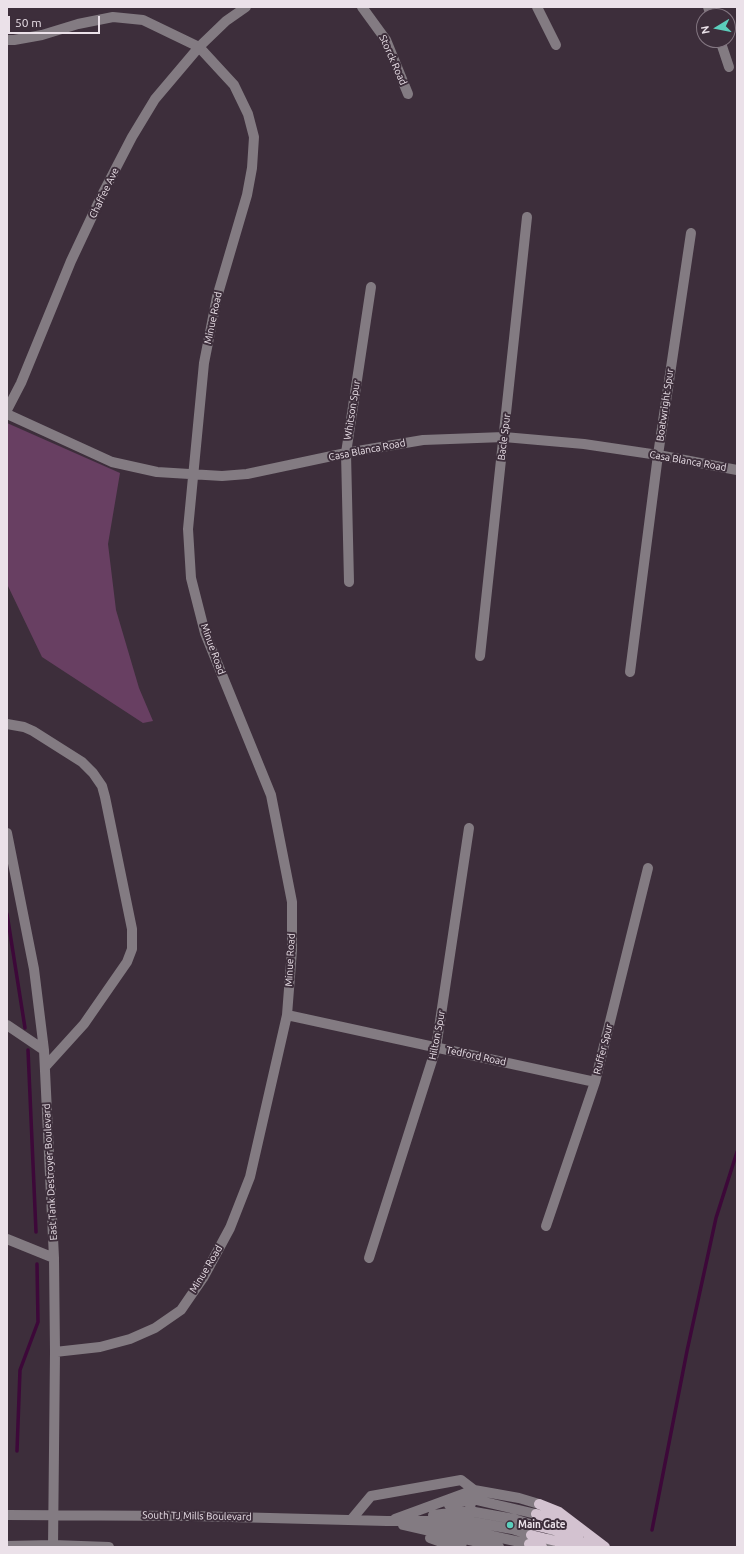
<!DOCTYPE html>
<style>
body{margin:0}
#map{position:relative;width:744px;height:1554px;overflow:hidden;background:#3d2e3b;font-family:Ubuntu,sans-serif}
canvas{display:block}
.frame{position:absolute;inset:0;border:8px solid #ebe1e9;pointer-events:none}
.north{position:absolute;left:696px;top:8px;width:40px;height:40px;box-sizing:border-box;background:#3d2e3b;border:1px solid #837681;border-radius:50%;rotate:260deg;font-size:11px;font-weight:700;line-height:16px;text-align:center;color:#ebe1e9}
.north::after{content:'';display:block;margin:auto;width:14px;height:18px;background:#5bcebc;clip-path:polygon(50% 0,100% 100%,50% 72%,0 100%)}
.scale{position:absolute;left:8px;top:16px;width:92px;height:18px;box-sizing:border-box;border:2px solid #ebe1e9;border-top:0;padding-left:5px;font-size:12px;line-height:14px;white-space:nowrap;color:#ebe1e9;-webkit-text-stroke:3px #3d2e3b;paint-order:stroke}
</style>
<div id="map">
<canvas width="744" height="1554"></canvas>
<div class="frame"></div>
<div class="north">N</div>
<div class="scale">50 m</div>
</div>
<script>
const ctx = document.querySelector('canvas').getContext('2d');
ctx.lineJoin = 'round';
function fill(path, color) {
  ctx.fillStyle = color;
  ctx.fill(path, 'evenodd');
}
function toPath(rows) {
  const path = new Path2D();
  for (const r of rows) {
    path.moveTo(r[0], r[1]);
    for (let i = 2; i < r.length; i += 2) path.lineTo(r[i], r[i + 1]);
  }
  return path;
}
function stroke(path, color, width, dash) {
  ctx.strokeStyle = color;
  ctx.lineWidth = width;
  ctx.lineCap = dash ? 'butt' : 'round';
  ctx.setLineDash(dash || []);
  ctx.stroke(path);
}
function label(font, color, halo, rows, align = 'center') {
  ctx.font = font + ' Ubuntu,sans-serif';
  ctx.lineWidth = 4;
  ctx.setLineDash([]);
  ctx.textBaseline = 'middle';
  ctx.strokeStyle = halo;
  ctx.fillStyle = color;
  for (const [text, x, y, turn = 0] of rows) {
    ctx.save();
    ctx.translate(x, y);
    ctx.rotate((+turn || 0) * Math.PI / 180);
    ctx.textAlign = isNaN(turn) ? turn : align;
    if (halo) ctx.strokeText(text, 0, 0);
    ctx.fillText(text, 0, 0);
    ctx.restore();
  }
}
fill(toPath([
 [7,423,120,473,108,544,116,610,139,688,153,721,143,723,42,657,7,584]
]), '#683f62');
stroke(toPath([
 [7,914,25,1028],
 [28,1050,36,1232],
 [17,1451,20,1370,38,1322,37,1264],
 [652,1530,687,1351,716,1218,737,1152]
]), '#3d0839', 3.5);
stroke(toPath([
 [362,7,386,40,408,94],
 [537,7,556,45],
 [708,7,711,16],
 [7,40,14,40,42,35,78,24,113,17,143,20,199,47,234,85,248,114,254,137,252,168,247,195,217,297,204,363,188,529,191,578,205,633,271,795,292,902,292,950,287,1015,250,1177,230,1228,203,1278,181,1310,155,1328,130,1339,100,1347,55,1352],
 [720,40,729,67],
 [7,410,21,383,71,261,103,193,132,137,155,99,199,47,226,21,246,7],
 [7,414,112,462,157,472,222,476,247,474,346,453,423,440,504,437,584,444,658,455,737,470],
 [349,582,346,453,371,287],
 [480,656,527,217],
 [630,672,658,455,691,233],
 [7,724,24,727,33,731,82,762,93,773,102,786,105,797,132,929,132,949,127,962,84,1024,45,1067],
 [7,833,34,969,44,1050,54,1258,55,1352,53,1547],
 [287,1015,595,1082],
 [7,1025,44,1050],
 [546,1226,595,1082,648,868],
 [7,1239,54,1258],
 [369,1258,436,1048,469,828],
 [449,1505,472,1499,536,1514],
 [7,1515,192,1516,387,1521,467,1521,512,1529,531,1535],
 [433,1515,469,1511,514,1519,533,1525],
 [395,1519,474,1490,519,1498,539,1504],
 [351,1520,371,1496,461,1480,474,1490,461,1547],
 [403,1525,499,1547],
 [431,1526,465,1530,529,1544],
 [430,1538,455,1547],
 [7,1546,53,1545,109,1547],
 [549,1547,556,1521]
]), '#837b82', 10);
stroke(toPath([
 [539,1504,559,1512,605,1547],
 [536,1514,556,1520,579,1534],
 [533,1525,554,1530,594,1547],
 [531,1535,580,1547],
 [529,1544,542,1547]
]), '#d3c2d0', 10);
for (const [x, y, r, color] of [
 [510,1525,4,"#5bcebc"]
]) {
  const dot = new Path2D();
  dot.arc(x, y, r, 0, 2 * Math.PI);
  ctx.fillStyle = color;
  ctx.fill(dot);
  stroke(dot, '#3d2e3b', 1.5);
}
label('10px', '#ebe1e9', '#3d2e3b', [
 ["Storck Road",393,60,66],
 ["Chaffee Ave",104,193,-64],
 ["Minue Road",213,318,-78],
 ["Boatwright Spur",665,405,-82],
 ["Whitson Spur",352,410,-81],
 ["Bacle Spur",504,437,-83],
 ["Casa Blanca Road",367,450,-11],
 ["Casa Blanca Road",688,461,10],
 ["Minue Road",213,649,70],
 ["Minue Road",290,960,-87],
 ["Hilton Spur",437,1035,-79],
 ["Ruffer Spur",603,1049,-76],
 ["Tedford Road",476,1056,12],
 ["East Tank Destroyer Boulevard",50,1172,-93],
 ["Minue Road",206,1269,-59],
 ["South TJ Mills Boulevard",197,1516,1]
]);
label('bold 10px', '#ebe1e9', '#3d2e3b', [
 ["Main Gate",518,1525]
], 'left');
</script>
